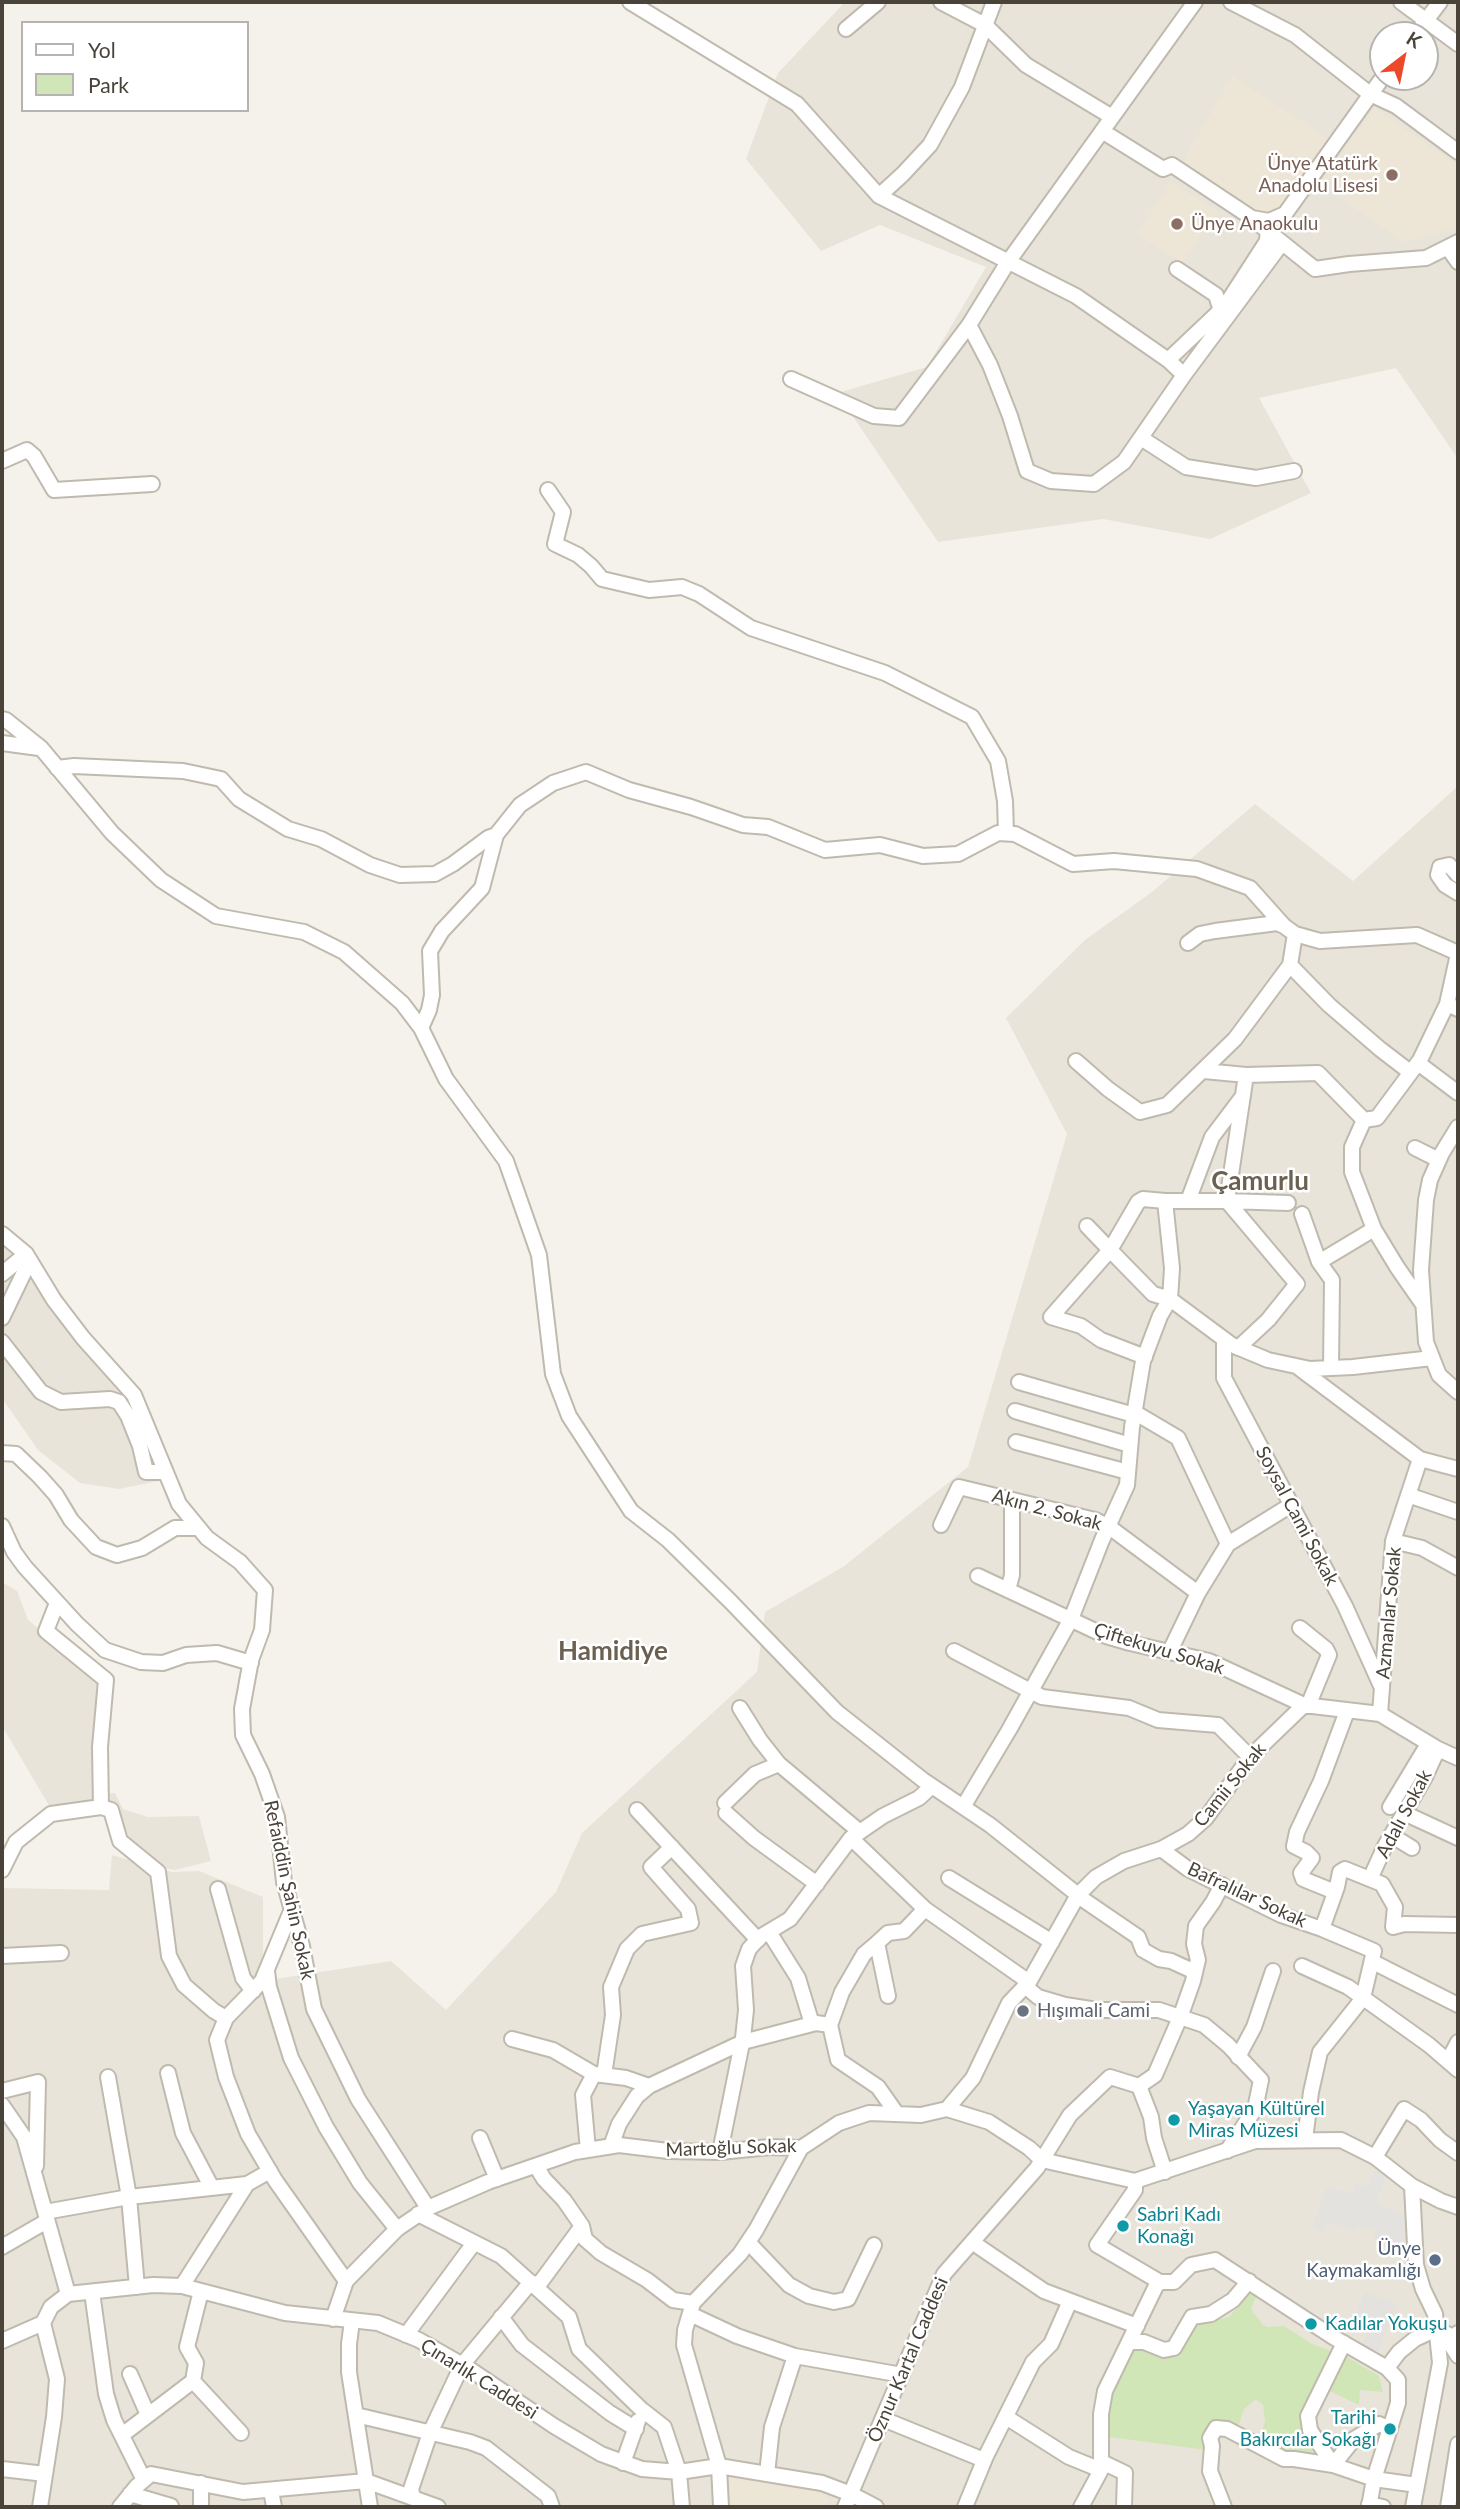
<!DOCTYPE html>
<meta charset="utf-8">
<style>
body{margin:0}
#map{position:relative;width:1460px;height:2509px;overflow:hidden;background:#f5f2eb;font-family:Lato,sans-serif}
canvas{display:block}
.frame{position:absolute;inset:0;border:4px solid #494339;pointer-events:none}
.legend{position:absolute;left:21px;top:21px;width:228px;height:91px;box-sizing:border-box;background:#fff;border:2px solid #b6b4b0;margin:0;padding:9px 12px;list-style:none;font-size:21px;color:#494339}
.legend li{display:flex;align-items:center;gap:14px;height:35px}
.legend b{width:35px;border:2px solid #b6b4b0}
.north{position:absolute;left:1369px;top:21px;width:70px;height:70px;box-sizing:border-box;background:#fff;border:2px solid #b6b4b0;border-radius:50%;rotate:32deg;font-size:19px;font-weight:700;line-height:28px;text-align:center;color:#494339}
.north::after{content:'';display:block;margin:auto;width:24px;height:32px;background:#ec492b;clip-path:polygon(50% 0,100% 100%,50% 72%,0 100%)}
</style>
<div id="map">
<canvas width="1460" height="2509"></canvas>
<div class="frame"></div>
<ul class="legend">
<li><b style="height:9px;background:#fff"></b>Yol</li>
<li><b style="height:19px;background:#d1e6b7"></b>Park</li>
</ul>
<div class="north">K</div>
</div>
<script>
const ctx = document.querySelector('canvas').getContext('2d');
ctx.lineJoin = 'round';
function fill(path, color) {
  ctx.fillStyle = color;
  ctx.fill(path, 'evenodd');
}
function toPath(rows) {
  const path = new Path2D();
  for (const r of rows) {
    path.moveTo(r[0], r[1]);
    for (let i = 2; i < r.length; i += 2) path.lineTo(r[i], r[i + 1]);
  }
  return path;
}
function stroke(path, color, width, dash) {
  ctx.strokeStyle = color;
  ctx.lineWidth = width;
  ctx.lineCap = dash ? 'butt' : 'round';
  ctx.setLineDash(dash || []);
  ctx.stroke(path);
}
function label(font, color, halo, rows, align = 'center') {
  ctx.font = font + ' Lato,sans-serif';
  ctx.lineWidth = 5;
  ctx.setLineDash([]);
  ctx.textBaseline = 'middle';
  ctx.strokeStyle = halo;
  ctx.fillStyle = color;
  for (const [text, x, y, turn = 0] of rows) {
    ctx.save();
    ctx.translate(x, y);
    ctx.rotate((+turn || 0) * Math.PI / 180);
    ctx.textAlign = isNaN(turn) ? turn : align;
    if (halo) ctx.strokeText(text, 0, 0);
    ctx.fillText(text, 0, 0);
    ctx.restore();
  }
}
fill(toPath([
 [845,2,1458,2,1458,459,1396,368,1259,398,1311,493,1210,539,1103,519,938,542,837,393,927,367,986,267,880,225,821,251,746,159,778,73],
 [1383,35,1425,35,1425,77,1383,77],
 [1458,786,1458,2507,2,2507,2,1888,109,1890,112,1855,172,1872,199,1871,263,1897,263,1981,391,1961,446,2010,556,1892,582,1833,757,1672,765,1612,843,1567,968,1467,1067,1134,1006,1018,1085,940,1152,892,1255,804,1353,881],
 [2,1226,10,1234,71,1335,111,1371,135,1411,163,1480,119,1489,80,1483,38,1450,2,1398],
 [2,1582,17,1591,28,1620,103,1681,96,1794,115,1793,123,1809,148,1817,199,1816,211,1861,175,1870,159,1867,125,1837,111,1806,50,1807,2,1726]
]), '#e8e4da');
fill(toPath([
 [1232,76,1329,139,1276,212,1260,213,1182,162],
 [1374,108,1458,165,1458,227,1404,242,1320,184],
 [1171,182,1220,213,1200,236,1182,263,1137,234],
 [727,2475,821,2489,828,2500,827,2507,728,2507]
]), '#ede6d6');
fill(toPath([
 [1247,2291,1256,2297,1251,2309,1263,2325,1268,2327,1284,2326,1312,2344,1334,2352,1302,2414,1301,2422,1315,2458,1286,2456,1258,2442,1265,2421,1263,2405,1256,2399,1244,2409,1237,2430,1217,2422,1206,2450,1103,2436,1109,2392,1129,2352,1137,2346,1175,2355,1194,2319,1213,2316,1222,2319,1230,2316,1241,2303],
 [1347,2357,1379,2376,1383,2392,1360,2390,1359,2405,1328,2390]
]), '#d1e6b7');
fill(toPath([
 [1374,2169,1387,2176,1376,2202,1403,2216,1408,2260,1392,2257,1393,2247,1374,2241,1376,2228,1356,2226,1353,2231,1329,2223,1326,2224,1323,2233,1312,2227,1327,2187,1353,2193,1355,2183,1369,2187],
 [1365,2292,1397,2304,1376,2357,1361,2348,1371,2327,1353,2319]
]), '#e4e2df');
const minor = toPath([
 [630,2,797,104,879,196,1076,296,1168,360,1184,375],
 [941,2,985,25,1026,65,1112,117],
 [1195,2,1008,262,969,325,990,365,1010,416,1027,471,1051,481,1094,484,1124,462,1184,375,1282,243],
 [1231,2,1295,35,1370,94,1396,106,1458,152],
 [1401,2,1458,44],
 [846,29,878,2],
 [1415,35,1440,2],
 [1102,131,1163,169,1172,165,1252,218,1269,221,1285,214,1383,77],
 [879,196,903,174,930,145,962,87,994,2],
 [1254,220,1315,269,1349,264,1426,258,1458,242],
 [1448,248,1458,262],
 [1177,269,1216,295,1222,314],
 [1168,360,1225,306,1267,241,1268,226],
 [791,379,874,416,899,418,969,325],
 [1141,438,1186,467,1256,478,1294,471],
 [2,461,27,450,34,456,54,490,152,484],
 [548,490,563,512,555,544,578,555,591,566,602,579,649,590,682,587,699,594,751,628,885,673,972,717,998,761,1005,801,1006,833],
 [2,719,6,720,41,748,112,833,161,880,216,916,304,932,344,952,402,1003,421,1028,446,1079,506,1161,539,1255,553,1374,569,1416,631,1511,668,1540,730,1601,837,1712,923,1780,990,1825,1078,1895],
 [2,743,39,748],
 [57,768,74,766,183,771,221,779,239,799,288,829,321,839,370,865,400,875,435,874,453,864,488,838,496,835],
 [1458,875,1449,865,1440,867,1438,875,1445,885,1458,893],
 [1188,943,1200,934,1215,931,1277,923,1284,926],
 [1458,954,1447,1004,1458,1009],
 [1290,965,1329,1005,1380,1049,1410,1072],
 [421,1028,429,1010,432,995,430,951,442,931,482,888,496,835,520,805,553,783,586,772,629,790,691,807,743,825,768,827,825,850,880,845,923,856,958,854,998,833,1015,834,1073,864,1114,861,1197,869,1250,888,1284,926,1295,934],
 [1076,1061,1108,1089,1140,1112,1167,1105,1235,1039,1290,965,1295,934,1320,941,1417,935,1458,953],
 [1418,1063,1458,1093],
 [1246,1075,1318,1073,1364,1120,1352,1147,1352,1172,1374,1229,1397,1267,1422,1303],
 [1364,1120,1377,1118,1420,1060,1447,1004],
 [1458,1127,1442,1153,1430,1180,1426,1200,1421,1270,1426,1342,1439,1375,1458,1392],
 [1415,1148,1439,1160],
 [1188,1201,1212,1137,1243,1096],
 [1227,1201,1297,1284,1268,1320,1238,1348],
 [1227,1201,1288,1203],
 [1302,1214,1319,1262],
 [1087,1226,1110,1250,1138,1202,1143,1199,1165,1201,1227,1201,1246,1075,1204,1071],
 [2,1234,26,1254,54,1300,83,1338,134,1395,179,1504,207,1538,240,1562,265,1590,262,1630,251,1660,242,1709,243,1735,262,1774,277,1817,284,1882,302,1946,314,2009,358,2099,428,2208],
 [2,1274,26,1254],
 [2,1318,30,1260],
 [1224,1339,1224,1378,1345,1606,1382,1688],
 [2,1342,41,1392,61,1402,110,1399,119,1402,128,1416,140,1446,146,1472,165,1472],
 [1145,1357,1101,1340,1081,1326,1051,1317,1110,1250,1153,1294,1170,1299,1232,1345,1268,1360,1310,1369,1353,1367,1432,1358],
 [1299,1368,1420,1459,1393,1541,1380,1714],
 [1331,1368,1332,1280,1319,1262,1374,1229],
 [1019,1382,1134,1415],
 [1015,1411,1130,1445],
 [1134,1412,1178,1438,1228,1544],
 [1016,1442,1128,1472],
 [2,1453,16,1454,40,1477,56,1495,71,1520,96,1547,117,1555,142,1548,175,1528,199,1528],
 [1420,1459,1458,1469],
 [1408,1495,1458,1512],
 [941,1525,959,1487,1095,1520,1108,1526,1198,1593],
 [2,1526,14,1552,25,1567,77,1624,105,1650,141,1662,163,1663,186,1655,217,1653,251,1663],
 [1393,1541,1422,1548,1458,1568],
 [978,1576,1106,1636,1130,1643,1209,1661,1304,1705,1380,1714,1438,1749,1458,1758],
 [1008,1590,1012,1575,1012,1500],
 [57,1603,46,1631,106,1680,100,1747,101,1807],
 [1300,1628,1326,1649,1329,1655,1308,1706],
 [954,1651,1042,1697,1129,1708,1158,1720,1218,1725,1250,1757],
 [1170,1651,1198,1593,1228,1544,1291,1505],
 [740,1708,760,1740,779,1764,860,1832],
 [725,1803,755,1774,779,1764],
 [963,1807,1009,1730,1071,1619,1102,1540,1127,1485,1132,1427,1143,1361,1160,1316,1170,1299,1172,1268,1165,1201],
 [1390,1807,1428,1744],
 [637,1810,758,1940],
 [726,1813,754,1838,817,1884],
 [1404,1813,1458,1838],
 [1391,1835,1412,1848],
 [851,1838,925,1909,1029,1982],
 [1161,1849,1188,1869,1281,1915,1322,1929,1374,1951,1363,1998,1320,2052,1311,2092,1305,2139],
 [2,1870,16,1842,51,1814,101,1807,111,1810,120,1841,158,1872,169,1956,184,1985,214,2011,226,2018],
 [949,1878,1052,1942],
 [1370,1879,1385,1846,1425,1777,1438,1749],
 [218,1889,243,1978,253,1991],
 [1335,1892,1303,1879,1301,1873,1312,1858,1306,1852,1294,1846,1297,1832,1321,1781,1347,1711],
 [1078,1896,1138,1937,1143,1950,1159,1959,1171,1961,1195,1972],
 [292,1909,262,1981,226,2018,217,2040,226,2077,248,2134,275,2180,346,2281],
 [1322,1929,1337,1887,1340,1872,1345,1869,1382,1884,1395,1907,1393,1927,1404,1924,1458,1925],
 [769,1932,798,1978,812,2024],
 [877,1943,888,1933,904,1931,925,1909],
 [2,1956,61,1953],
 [1373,1962,1458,2005],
 [1302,1966,1348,1987,1429,2045,1458,2070],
 [267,1971,269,1987,291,2058,326,2127,360,2183,397,2229],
 [1025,1986,1038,1997,1065,2005,1097,2010,1159,2010,1204,2025,1228,2045,1261,2080,1255,2109,1227,2151],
 [830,2025,842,1992,864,1954,877,1943,888,1996],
 [512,2039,553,2050,594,2074,626,2078,649,2086],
 [1238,2057,1254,2027,1273,1971],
 [1448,2061,1458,2042],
 [168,2073,183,2133,212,2188],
 [604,2075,613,2015,611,1987,627,1949,642,1934,691,1923,688,1909,651,1867,672,1847],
 [108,2077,129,2197,137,2287],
 [1139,2086,1151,2117,1154,2138,1165,2172],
 [2,2091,38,2082,36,2166],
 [2,2105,24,2137,68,2294],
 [947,2109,973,2078,1009,2003,1029,1982,1078,1895,1096,1877,1124,1861,1161,1849,1188,1834,1206,1818,1250,1757,1304,1705],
 [480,2138,497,2179],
 [611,2146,619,2124,637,2096,649,2086,743,2042,816,2023,830,2025,838,2060,878,2087,897,2114],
 [588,2150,583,2095,594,2074],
 [720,2152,743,2038,746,2010,743,1966,749,1949,760,1937,790,1919,851,1838,883,1816,919,1798,932,1786],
 [1375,2157,1404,2109,1421,2120,1440,2140,1458,2153],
 [536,2166,544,2179,564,2200,582,2226,585,2239,601,2253,647,2280,673,2300,693,2303],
 [1135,2181,1135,2190,1097,2245,1160,2282],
 [45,2212,129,2197,247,2184,270,2171],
 [418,2214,501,2256,569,2317,579,2349,641,2409,664,2427,679,2472,682,2507],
 [748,2242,789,2285,809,2296,834,2302,848,2299,874,2245],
 [972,2242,1044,2291,1137,2326],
 [2,2247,47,2221],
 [182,2286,247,2184],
 [537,2287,582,2226],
 [92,2292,106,2394,114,2420,144,2480],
 [690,2314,737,2336,795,2356,902,2375],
 [501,2317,522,2345,610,2413,636,2429],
 [333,2319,346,2281,397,2229,428,2208,488,2182,575,2152,619,2145,668,2151,720,2152,770,2147,801,2148,839,2123,869,2113,921,2115,947,2109,989,2122,1029,2148,1042,2160,1135,2181,1255,2141,1341,2140,1375,2157,1412,2186],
 [352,2321,349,2344,349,2372,370,2507],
 [43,2323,51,2307,68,2294,153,2285,182,2286,285,2313,378,2323,419,2340,468,2368,554,2426,601,2454,642,2469,679,2472,719,2466,767,2474,822,2483,851,2494,876,2507],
 [1458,2333,1453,2337,1451,2345,1458,2356],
 [406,2335,474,2243],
 [2,2341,43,2323],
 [1129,2342,1144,2342,1164,2350,1174,2348,1192,2317,1211,2314,1233,2300,1249,2281],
 [1344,2343,1308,2416,1310,2430,1333,2465,1354,2439,1379,2424,1390,2429],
 [1387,2368,1399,2352,1415,2339,1437,2329,1453,2337],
 [130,2374,148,2415],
 [193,2381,241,2433],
 [356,2415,470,2442,486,2448,548,2496,552,2507],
 [1006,2417,1069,2457,1101,2470],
 [883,2419,984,2460],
 [122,2435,193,2381,196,2363,187,2347,201,2291],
 [1102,2462,1125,2473,1124,2507],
 [623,2463,638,2421],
 [2,2469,45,2474],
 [767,2474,772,2427,795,2356],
 [201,2483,201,2507],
 [271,2490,274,2507],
 [130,2494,171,2506],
 [413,2497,411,2489,430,2433,462,2365,531,2282],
 [1369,2504,1383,2507],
 [40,2507,54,2417,57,2379,43,2323],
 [120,2507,137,2486,151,2474,243,2492,366,2481,438,2507],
 [721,2507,719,2466,684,2345,685,2330,693,2303,740,2254,756,2230,801,2148],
 [845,2507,944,2274,1037,2168,1070,2115,1110,2077,1139,2086,1155,2075,1181,2015,1193,1981,1198,1960,1194,1944,1196,1926,1213,1902,1222,1885],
 [965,2507,986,2456,1033,2362,1051,2344,1070,2301],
 [1081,2507,1101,2470,1101,2414,1105,2391,1156,2286,1160,2282,1174,2282,1191,2265,1215,2260,1333,2337,1387,2368,1398,2380,1398,2403,1374,2479,1369,2507],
 [1224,2507,1210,2471,1212,2446,1210,2438,1216,2428,1227,2429,1284,2459,1294,2459,1333,2465,1374,2479,1417,2485],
 [1413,2507,1440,2363,1435,2314,1423,2289,1416,2265,1412,2186,1441,2201,1458,2207],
 [1448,2507,1458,2444]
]);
stroke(minor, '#c0baae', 18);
stroke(minor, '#fff', 14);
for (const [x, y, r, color] of [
 [1392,175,7,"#8d6e63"],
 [1177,224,7,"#8d6e63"],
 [1023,2011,7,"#6b7280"],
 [1174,2120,7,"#0f9aa8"],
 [1123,2226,7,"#0f9aa8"],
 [1435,2260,7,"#5c6f8a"],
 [1311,2324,7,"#0f9aa8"],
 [1390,2429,7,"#0f9aa8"]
]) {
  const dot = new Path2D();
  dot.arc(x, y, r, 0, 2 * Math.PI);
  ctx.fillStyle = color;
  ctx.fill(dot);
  stroke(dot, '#fff', 2.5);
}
label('19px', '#785e54', '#fff', [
 ["Ünye Atatürk",1378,164],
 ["Anadolu Lisesi",1378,186],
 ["Ünye Anaokulu",1191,224,"left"]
], 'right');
label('19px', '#494339', '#fff', [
 ["Akın 2. Sokak",1047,1510,15],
 ["Soysal Cami Sokak",1297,1516,62],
 ["Azmanlar Sokak",1389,1613,-85],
 ["Çiftekuyu Sokak",1159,1649,17],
 ["Camii Sokak",1230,1785,-51],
 ["Adalı Sokak",1404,1814,-62],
 ["Refaiddin Şahin Sokak",289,1890,78],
 ["Bafralılar Sokak",1247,1895,25],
 ["Martoğlu Sokak",731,2148,-2],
 ["Öznur Kartal Caddesi",908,2360,-67],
 ["Çınarlık Caddesi",479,2379,32]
]);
label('19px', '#5b616d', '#fff', [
 ["Hışımali Cami",1037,2011]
], 'left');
label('19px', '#0d838f', '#fff', [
 ["Yaşayan Kültürel",1188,2109],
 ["Miras Müzesi",1188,2131],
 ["Sabri Kadı",1137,2215],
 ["Konağı",1137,2237],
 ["Kadılar Yokuşu",1325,2324],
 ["Tarihi",1376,2418,"right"],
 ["Bakırcılar Sokağı",1376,2440,"right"]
], 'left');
label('19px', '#4e5e75', '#fff', [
 ["Ünye",1421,2249],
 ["Kaymakamlığı",1421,2271]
], 'right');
label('bold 26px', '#6b6151', '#fff', [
 ["Çamurlu",1260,1182],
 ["Hamidiye",613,1652]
]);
</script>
